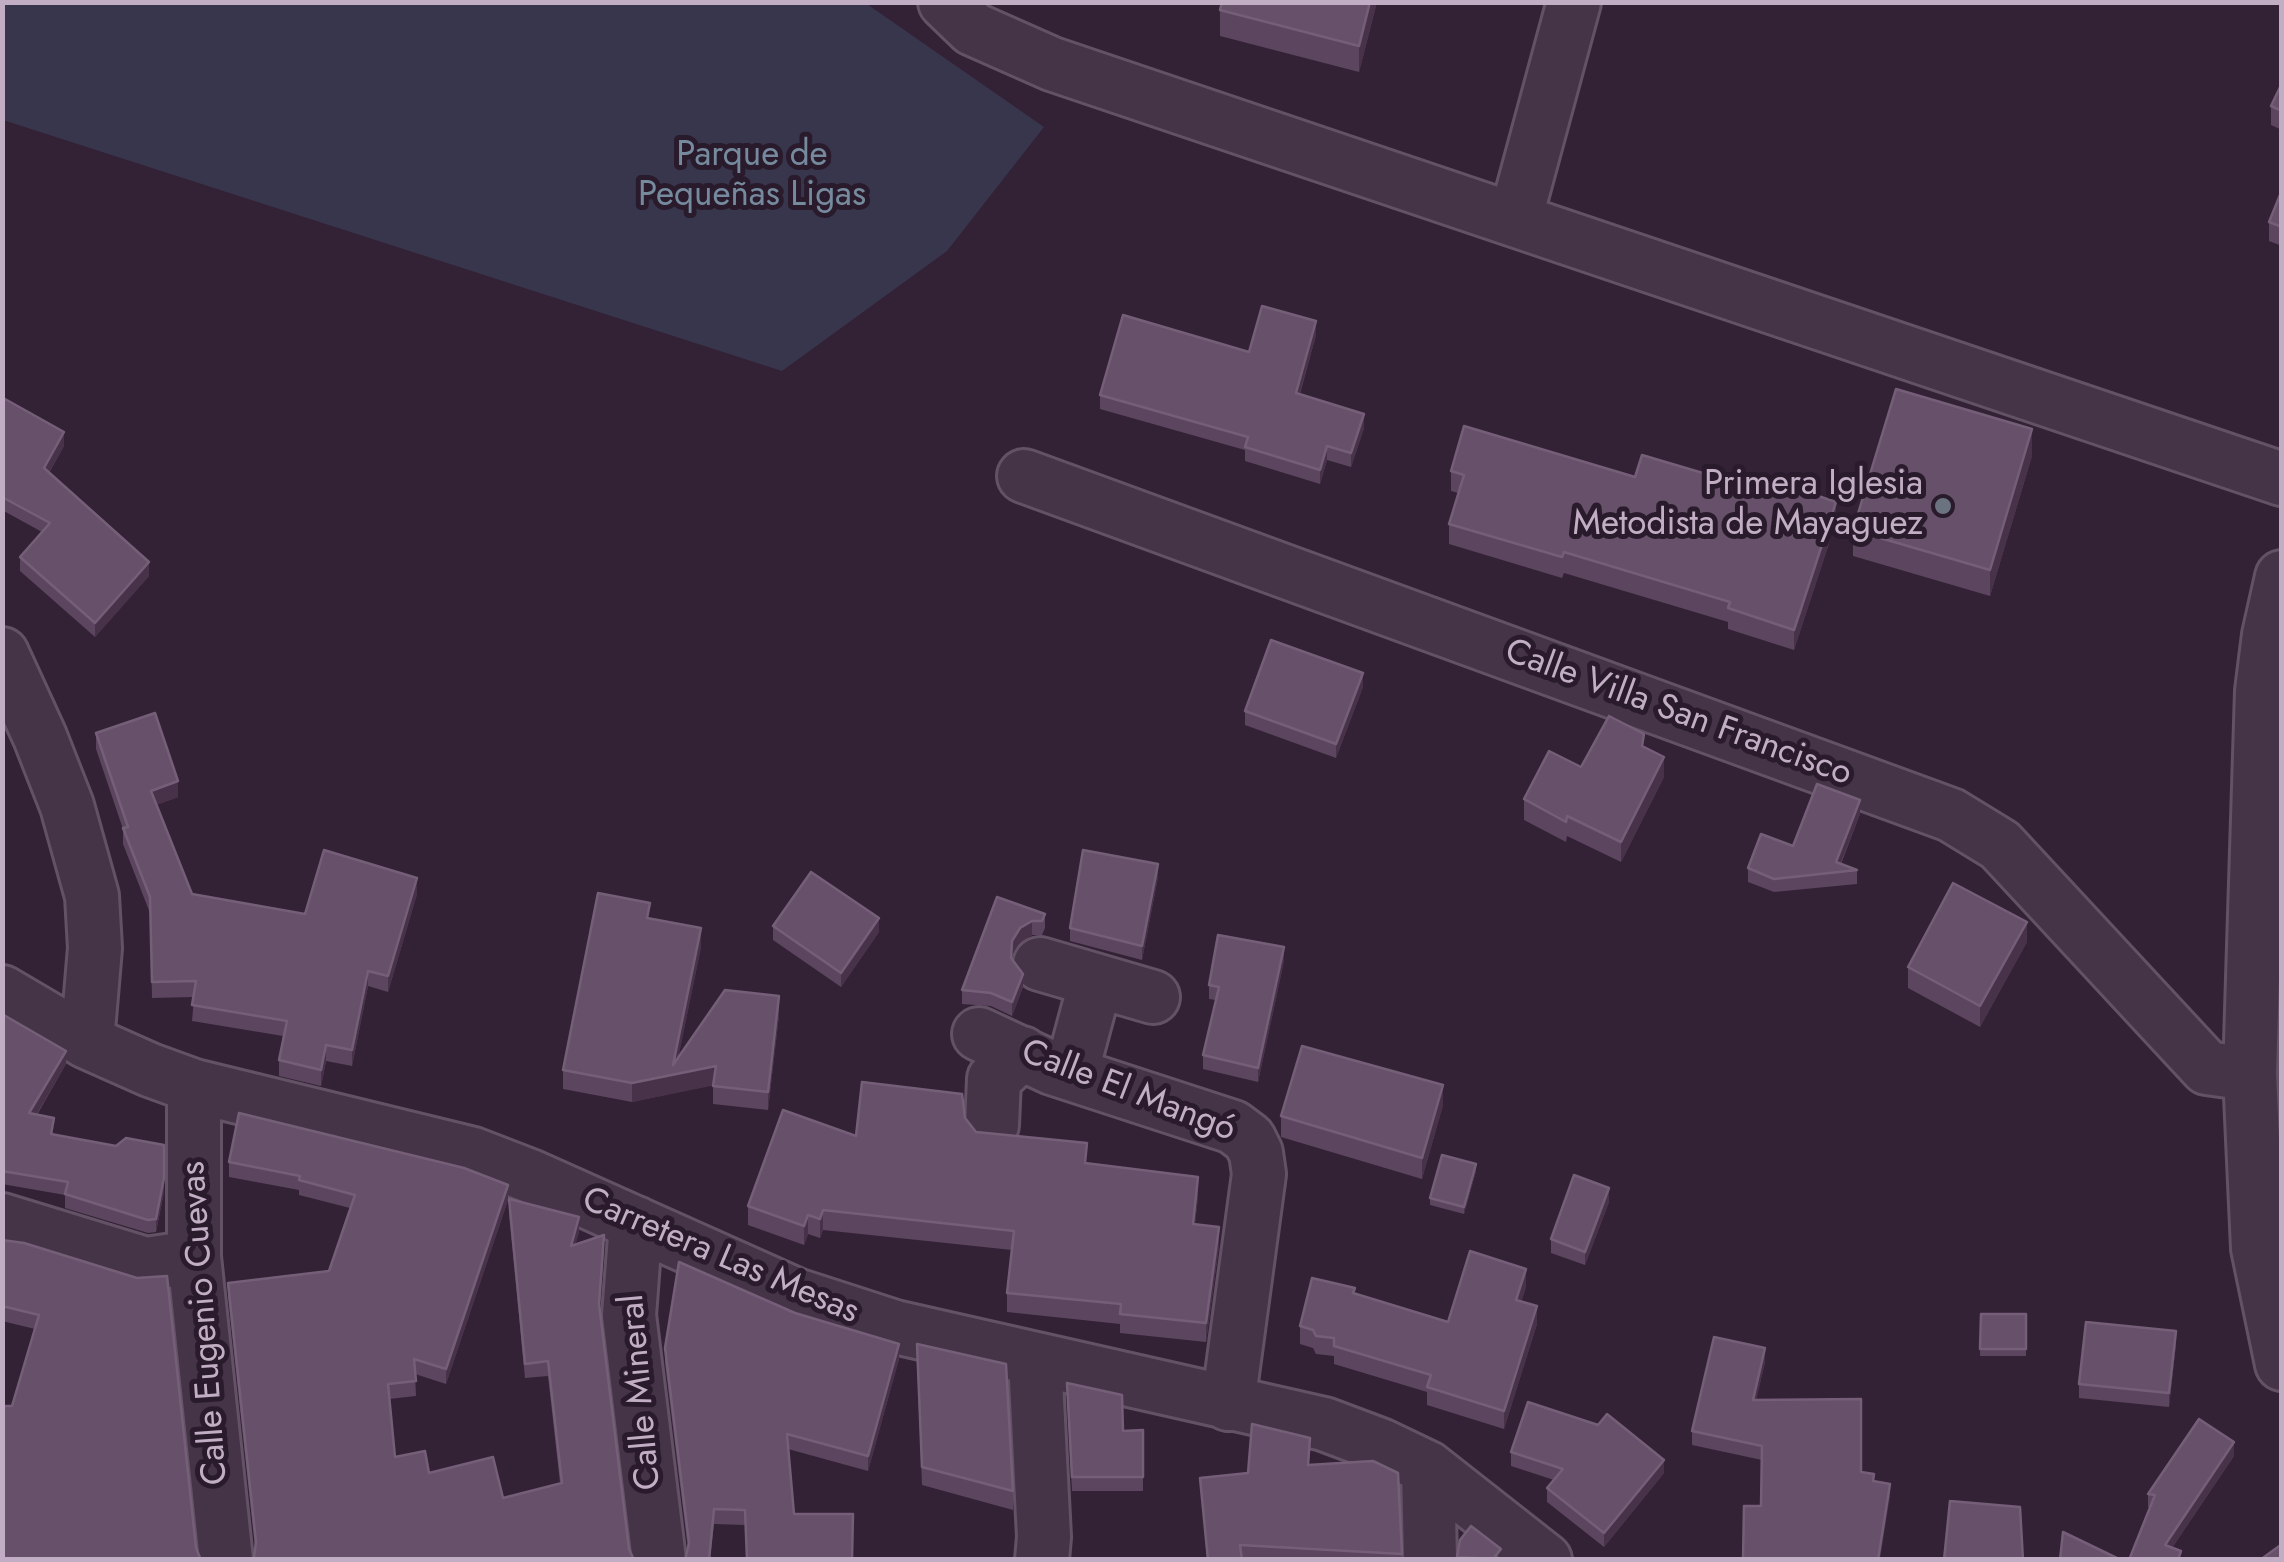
<!DOCTYPE html>
<meta charset="utf-8">
<style>
body{margin:0}
#map{position:relative;width:2284px;height:1562px;overflow:hidden;background:#332136;font-family:Jost,sans-serif}
canvas{display:block}
.frame{position:absolute;inset:0;border:5px solid #c2aec4;pointer-events:none}
</style>
<div id="map">
<canvas width="2284" height="1562"></canvas>
<div class="frame"></div>
</div>
<script>
const ctx = document.querySelector('canvas').getContext('2d');
ctx.lineJoin = 'round';
function fill(path, color) {
  ctx.fillStyle = color;
  ctx.fill(path, 'evenodd');
}
function toPath(rows) {
  const path = new Path2D();
  for (const r of rows) {
    path.moveTo(r[0], r[1]);
    for (let i = 2; i < r.length; i += 2) path.lineTo(r[i], r[i + 1]);
  }
  return path;
}
function stroke(path, color, width, dash) {
  ctx.strokeStyle = color;
  ctx.lineWidth = width;
  ctx.lineCap = dash ? 'butt' : 'round';
  ctx.setLineDash(dash || []);
  ctx.stroke(path);
}
function label(font, color, halo, rows, align = 'center') {
  ctx.font = font + ' Jost,sans-serif';
  ctx.lineWidth = 10;
  ctx.setLineDash([]);
  ctx.textBaseline = 'middle';
  ctx.strokeStyle = halo;
  ctx.fillStyle = color;
  for (const [text, x, y, turn = 0] of rows) {
    ctx.save();
    ctx.translate(x, y);
    ctx.rotate((+turn || 0) * Math.PI / 180);
    ctx.textAlign = isNaN(turn) ? turn : align;
    if (halo) ctx.strokeText(text, 0, 0);
    ctx.fillText(text, 0, 0);
    ctx.restore();
  }
}
fill(toPath([
 [864,2,1044,127,947,251,782,371,3,120,3,3]
]), '#38364c');
const minor = toPath([
 [945,2,973,29,1052,64,2282,479],
 [1515,220,1574,2],
 [1024,476,1951,815,2000,845,2207,1068,2250,1074],
 [2282,577,2269,635,2262,691,2250,1074,2258,1248,2282,1364],
 [2,654,40,737,67,806,92,896,95,948,87,1042],
 [1040,964,1153,997],
 [2,992,87,1042,150,1070,194,1086,473,1154,530,1176,796,1295,895,1327,1324,1424,1380,1445,1428,1468,1545,1560],
 [979,1034,1052,1068,1233,1127,1249,1139,1256,1153,1259,1174,1228,1404],
 [1071,1074,1096,981],
 [194,1086,194,1257,226,1560],
 [992,1125,994,1079,1022,1053],
 [2,1220,146,1264,194,1257],
 [636,1223,629,1315,659,1560],
 [1035,1361,1044,1537,1042,1560],
 [1428,1468,1430,1560]
]);
stroke(minor, '#635165', 58);
stroke(minor, '#453447', 52);
fill(toPath([
 [1377,2,1359,72,1220,36,1220,10],
 [2282,83,2282,130,2271,125,2271,106],
 [2282,190,2282,246,2269,241,2269,222],
 [1316,335,1300,394,1364,428,1351,467,1327,460,1320,484,1245,461,1245,450,1100,409,1100,395,1249,352],
 [2,403,64,446,49,473,149,576,95,637,20,571,20,557,42,532,2,510],
 [2032,456,1990,596,1853,556,1853,530],
 [1451,471,1635,477,1836,522,1794,650,1728,629,1728,622,1564,573,1562,578,1449,544,1449,524,1458,493,1451,491],
 [1363,687,1336,758,1245,725,1245,711],
 [96,733,178,797,156,805,192,894,305,914,417,894,388,992,368,986,352,1066,326,1061,321,1086,279,1076,279,1060,283,1036,192,1021,194,997,152,998,150,913,123,844,123,829,96,749],
 [1644,747,1664,777,1621,862,1567,836,1566,842,1524,820,1524,799,1581,767],
 [1860,814,1841,864,1857,870,1857,884,1774,892,1748,882,1748,868],
 [1158,877,1142,960,1070,941,1070,928],
 [997,897,1045,914,1045,928,1042,935,1032,935,1020,942,1012,955,1012,959,1023,987,1012,1016,991,1006,962,1004,962,990],
 [650,918,701,947,678,1058,779,1015,768,1110,713,1104,713,1085,632,1102,563,1089,563,1070],
 [773,926,879,932,841,987,773,940],
 [2027,942,1980,1027,1908,988,1908,967],
 [1284,961,1258,1082,1203,1069,1203,1055,1216,1000,1209,999,1209,985],
 [2,1014,66,1064,37,1115,54,1134,164,1192,156,1232,148,1233,65,1208,65,1195,2,1184],
 [1443,1105,1422,1179,1281,1137,1281,1116],
 [965,1118,976,1132,1198,1196,1195,1224,1219,1246,1206,1342,1120,1333,1120,1324,1007,1312,1007,1293,1012,1250,823,1230,820,1238,808,1234,804,1245,748,1225,748,1206,856,1136],
 [229,1162,508,1200,446,1384,415,1374,416,1396,389,1399,395,1457,429,1473,503,1498,560,1483,548,1376,525,1378,509,1214,509,1199,579,1232,575,1245,604,1250,600,1309,629,1549,254,1557,255,1548,228,1297,228,1283,329,1271,350,1208,299,1195,299,1190,229,1177],
 [1476,1171,1464,1214,1430,1205,1430,1198],
 [1609,1202,1585,1265,1551,1253,1551,1239],
 [2,1240,196,1548,12,1406,35,1329,2,1321],
 [1526,1287,1521,1302,1537,1324,1504,1429,1427,1405,1427,1392,1334,1364,1334,1356,1316,1354,1313,1348,1300,1344,1300,1326,1355,1294,1448,1322],
 [1981,1314,2026,1314,2026,1356,1980,1356],
 [2176,1344,2169,1407,2079,1398,2079,1384],
 [665,1348,899,1359,868,1471,788,1449,745,1525,714,1524,710,1560,685,1560,688,1549,665,1363],
 [1765,1362,1756,1400,1874,1481,1890,1497,1761,1506,1762,1460,1692,1445,1692,1431],
 [917,1363,1013,1491,1013,1510,922,1485],
 [1067,1397,1123,1431,1143,1430,1143,1491,1072,1491],
 [1511,1452,1664,1473,1604,1547,1547,1502,1547,1488,1554,1480,1511,1466],
 [2234,1456,2172,1548,2181,1560,2129,1560,2150,1507,2148,1507,2148,1494],
 [1309,1465,1398,1473,1402,1560,1207,1560,1200,1478],
 [1460,1540,1501,1560,1457,1560]
]), '#5c455f');
fill(toPath([
 [1370,2,1377,2,1359,72,1359,46],
 [1316,321,1316,335,1296,406,1296,393],
 [1364,414,1364,428,1351,467,1351,453],
 [2032,429,2032,456,1990,596,1990,570],
 [64,432,64,446,44,482,44,468],
 [1327,446,1327,460,1320,484,1320,470],
 [1836,502,1836,522,1794,650,1794,630],
 [149,562,149,576,95,637,95,623],
 [1363,673,1363,687,1336,758,1336,744],
 [1664,757,1664,777,1621,862,1621,842],
 [178,781,178,797,151,807,151,791],
 [1860,800,1860,814,1837,872,1836,862],
 [1158,864,1158,877,1142,960,1142,946],
 [417,878,417,894,388,992,388,976],
 [879,918,879,932,841,987,841,973],
 [1032,921,1032,935,1020,942,1012,955,1012,941,1020,928],
 [2027,922,2027,942,1980,1027,1980,1006],
 [701,928,701,947,675,1074,716,1066,716,1085,632,1102,632,1083,673,1065],
 [1284,947,1284,961,1258,1082,1258,1068],
 [368,971,368,986,352,1066,352,1050],
 [1023,974,1023,987,1012,1016,1012,1002],
 [779,996,779,1015,768,1110,768,1092],
 [326,1045,326,1061,321,1086,321,1070],
 [66,1051,66,1064,29,1127,29,1113],
 [1443,1085,1443,1105,1422,1179,1422,1158],
 [1476,1164,1476,1171,1464,1214,1464,1207],
 [1198,1177,1198,1196,1193,1243,1193,1224],
 [164,1178,164,1192,156,1232,156,1219],
 [508,1185,508,1200,446,1384,446,1369],
 [1609,1188,1609,1202,1585,1265,1585,1252],
 [823,1210,823,1230,820,1238,820,1219],
 [808,1215,808,1234,804,1245,804,1226],
 [579,1217,579,1232,571,1261,571,1246],
 [1219,1227,1219,1246,1206,1342,1206,1323],
 [1526,1269,1526,1287,1516,1318,1516,1300],
 [1537,1306,1537,1324,1504,1429,1504,1411],
 [2176,1331,2176,1344,2169,1407,2169,1393],
 [899,1344,899,1359,868,1471,868,1456],
 [1765,1348,1765,1362,1753,1414,1753,1400],
 [2234,1442,2234,1456,2165,1558,2165,1545],
 [1664,1460,1664,1473,1604,1547,1604,1533],
 [1890,1484,1890,1497,1880,1560,1878,1560]
]), '#47324a');
const building = toPath([
 [1222,2,1370,2,1359,46,1220,10,1222,2],
 [2282,83,2282,111,2271,106,2282,83],
 [2282,190,2282,227,2269,222,2282,190],
 [1262,306,1316,321,1296,393,1364,414,1351,453,1327,446,1320,470,1245,447,1248,437,1100,395,1123,315,1249,352,1262,306],
 [1896,389,2032,429,1990,570,1853,530,1896,389],
 [5,399,64,432,44,468,149,562,95,623,20,557,50,523,2,497,2,403,5,399],
 [1464,426,1635,477,1642,455,1767,492,1771,480,1836,502,1794,630,1728,608,1730,602,1564,552,1562,557,1449,524,1464,475,1451,471,1464,426],
 [1271,640,1363,673,1336,744,1245,711,1271,640],
 [155,713,178,781,151,791,192,894,305,914,324,850,417,878,388,976,368,971,352,1050,326,1045,321,1070,279,1060,287,1021,192,1005,196,981,152,982,150,897,123,828,128,827,96,733,155,713],
 [1609,716,1644,734,1642,746,1664,757,1621,842,1567,816,1566,822,1524,799,1549,751,1581,767,1609,716],
 [1817,784,1860,800,1836,862,1857,870,1774,879,1748,868,1761,834,1793,846,1817,784],
 [1083,850,1158,864,1142,946,1070,928,1083,850],
 [811,872,879,918,841,973,773,926,811,872],
 [1953,883,2027,922,1980,1006,1908,967,1953,883],
 [598,893,650,903,647,918,701,928,673,1065,725,990,779,996,768,1092,713,1086,716,1066,632,1083,563,1070,598,893],
 [997,897,1045,914,1042,921,1032,921,1020,928,1012,941,1011,958,1023,974,1012,1002,991,993,962,990,997,897],
 [1218,935,1284,947,1258,1068,1203,1055,1219,987,1209,985,1218,935],
 [2,1014,66,1051,29,1113,54,1118,51,1134,116,1146,126,1138,164,1145,164,1178,156,1219,148,1220,65,1194,68,1182,2,1171,2,1014],
 [1302,1046,1443,1085,1422,1158,1281,1116,1302,1046],
 [862,1082,962,1094,965,1118,976,1132,1087,1143,1085,1163,1198,1177,1193,1224,1219,1227,1206,1323,1120,1314,1121,1304,1007,1293,1014,1231,823,1210,820,1219,808,1215,804,1226,748,1206,783,1110,856,1136,862,1082],
 [239,1113,464,1168,508,1185,446,1369,414,1359,416,1381,388,1384,395,1457,425,1451,429,1473,493,1457,503,1498,562,1483,548,1361,525,1364,509,1199,579,1217,571,1246,604,1235,599,1304,629,1549,634,1560,251,1560,254,1557,256,1542,228,1283,329,1271,355,1195,299,1180,300,1176,229,1162,239,1113],
 [1442,1155,1476,1164,1464,1207,1430,1198,1442,1155],
 [1574,1175,1609,1188,1585,1252,1551,1239,1574,1175],
 [2,1240,24,1243,137,1278,167,1276,196,1548,201,1560,2,1560,2,1406,12,1406,39,1315,2,1306,2,1240],
 [1470,1251,1526,1269,1516,1300,1537,1306,1504,1411,1427,1387,1431,1375,1334,1346,1334,1338,1316,1336,1313,1330,1300,1326,1312,1278,1355,1288,1353,1293,1448,1322,1470,1251],
 [679,1262,795,1313,899,1344,868,1456,787,1434,794,1514,853,1514,852,1560,747,1560,745,1510,714,1509,709,1560,685,1560,689,1543,665,1348,679,1262],
 [1981,1314,2026,1314,2026,1349,1980,1349,1981,1314],
 [2086,1322,2176,1331,2169,1393,2079,1384,2086,1322],
 [1714,1337,1765,1348,1753,1400,1861,1399,1861,1472,1874,1474,1873,1481,1890,1484,1878,1560,1743,1560,1744,1506,1761,1506,1762,1446,1692,1431,1714,1337],
 [917,1344,1006,1364,1013,1491,922,1467,917,1344],
 [1067,1383,1122,1395,1123,1431,1143,1430,1143,1477,1072,1477,1067,1383],
 [1528,1402,1598,1425,1607,1414,1664,1460,1604,1533,1547,1488,1563,1469,1511,1452,1528,1402],
 [2199,1419,2234,1442,2165,1545,2181,1551,2178,1560,2129,1560,2155,1495,2148,1494,2199,1419],
 [1252,1424,1310,1438,1308,1465,1373,1461,1398,1473,1402,1554,1240,1545,1242,1560,1208,1560,1200,1478,1248,1473,1252,1424],
 [1950,1501,2020,1507,2023,1560,1944,1560,1950,1501],
 [1471,1526,1501,1549,1493,1559,1457,1557,1460,1540,1471,1526],
 [2063,1532,2121,1560,2060,1560,2063,1532],
 [2282,1544,2282,1560,2260,1560,2282,1544]
]);
fill(building, '#67506a');
stroke(building, '#755f78', 2.5);
for (const [x, y, r, color] of [
 [1943,506,10,"#6b7280"]
]) {
  const dot = new Path2D();
  dot.arc(x, y, r, 0, 2 * Math.PI);
  ctx.fillStyle = color;
  ctx.fill(dot);
  stroke(dot, '#291a2c', 4);
}
label('35px', '#768a9e', '#291a2c', [
 ["Parque de",752,157],
 ["Pequeñas Ligas",752,197]
]);
label('35px', '#c2aec4', '#291a2c', [
 ["Primera Iglesia",1923,486],
 ["Metodista de Mayaguez",1923,526]
], 'right');
label('35px', '#c2aec4', '#291a2c', [
 ["Calle Villa San Francisco",1678,714,20],
 ["Calle El Mangó",1128,1092,21],
 ["Carretera Las Mesas",720,1257,23],
 ["Calle Eugenio Cuevas",206,1323,-94],
 ["Calle Mineral",642,1392,-95]
]);
</script>
